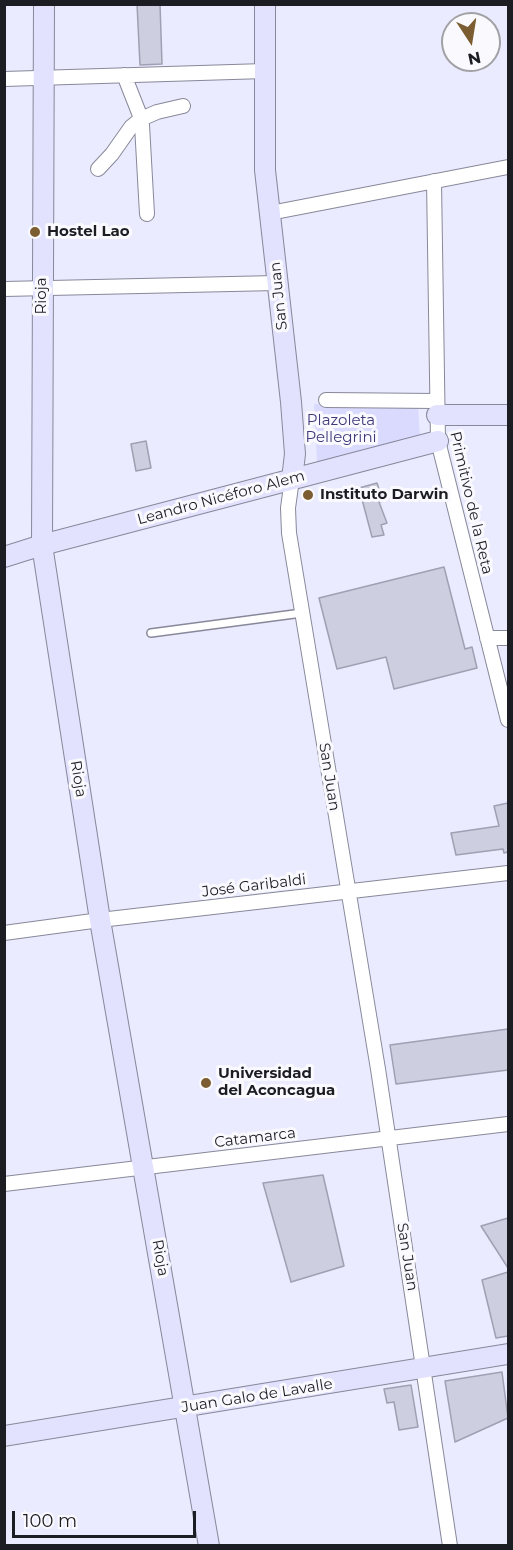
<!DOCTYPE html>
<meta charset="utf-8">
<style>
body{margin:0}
#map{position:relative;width:513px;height:1550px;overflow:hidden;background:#ebebff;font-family:Montserrat,sans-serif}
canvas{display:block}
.frame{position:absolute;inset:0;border:6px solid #1c1c23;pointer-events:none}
.north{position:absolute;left:441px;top:12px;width:60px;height:60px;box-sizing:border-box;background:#fafafe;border:2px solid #a1a1a6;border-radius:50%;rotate:168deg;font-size:16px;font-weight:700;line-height:24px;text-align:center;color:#1c1c23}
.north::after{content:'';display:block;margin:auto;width:21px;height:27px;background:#7b5d31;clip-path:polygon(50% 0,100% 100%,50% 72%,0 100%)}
.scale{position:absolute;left:12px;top:1511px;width:184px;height:27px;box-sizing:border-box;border:3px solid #1c1c23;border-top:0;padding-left:8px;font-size:18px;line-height:21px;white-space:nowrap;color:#1c1c23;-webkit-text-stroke:4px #fafafe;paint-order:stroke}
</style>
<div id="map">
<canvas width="513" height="1550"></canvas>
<div class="frame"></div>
<div class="north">N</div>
<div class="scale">100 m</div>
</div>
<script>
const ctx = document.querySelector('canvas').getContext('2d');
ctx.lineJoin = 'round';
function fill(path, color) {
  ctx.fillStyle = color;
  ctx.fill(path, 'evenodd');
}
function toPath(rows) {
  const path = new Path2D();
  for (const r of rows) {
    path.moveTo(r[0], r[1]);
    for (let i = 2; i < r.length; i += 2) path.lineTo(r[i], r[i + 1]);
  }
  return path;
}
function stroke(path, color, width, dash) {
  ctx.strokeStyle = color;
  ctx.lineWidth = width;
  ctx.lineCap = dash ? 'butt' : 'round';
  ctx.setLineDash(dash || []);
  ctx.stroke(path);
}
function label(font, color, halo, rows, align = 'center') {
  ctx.font = font + ' Montserrat,sans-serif';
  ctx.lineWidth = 6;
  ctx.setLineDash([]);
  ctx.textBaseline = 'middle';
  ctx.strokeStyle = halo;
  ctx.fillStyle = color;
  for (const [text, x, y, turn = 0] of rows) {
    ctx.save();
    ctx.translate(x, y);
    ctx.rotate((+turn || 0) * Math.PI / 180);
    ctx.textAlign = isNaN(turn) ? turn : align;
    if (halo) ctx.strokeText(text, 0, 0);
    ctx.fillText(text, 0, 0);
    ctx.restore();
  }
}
fill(toPath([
 [314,404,418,405,420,437,317,463]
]), '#d9dafe');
const building = toPath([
 [137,4,160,4,162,64,140,65,137,4],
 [146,441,151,468,136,471,131,444,146,441],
 [377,483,383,501,379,502,387,523,381,525,384,535,372,537,359,488,377,483],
 [444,567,465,649,472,647,477,668,394,689,386,657,337,669,319,598,444,567],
 [508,803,508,852,504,853,503,849,456,855,451,833,499,826,494,806,508,803],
 [508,1029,508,1070,396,1084,390,1045,508,1029],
 [323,1175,344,1266,291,1282,263,1183,323,1175],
 [508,1218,508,1268,481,1226,508,1218],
 [508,1272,508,1336,496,1338,482,1280,508,1272],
 [502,1372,508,1418,455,1442,445,1381,502,1372],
 [411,1385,418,1427,399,1430,394,1402,387,1403,384,1389,411,1385]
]);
fill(building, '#cecee1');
stroke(building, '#a0a0b3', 1.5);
const lane = toPath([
 [151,633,302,613]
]);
const street = toPath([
 [124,75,139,113,142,125,147,214],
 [4,79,265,71],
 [98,169,112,154,131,127,141,119,157,112,183,106],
 [434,181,438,441,508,720],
 [270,213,508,167],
 [4,289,277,283],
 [326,400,436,401],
 [292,479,288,508,289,533,378,1069,450,1546],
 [487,638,508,638],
 [4,933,100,920,508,873],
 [4,1184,508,1124]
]);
const secondary = toPath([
 [44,4,42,545,100,920,209,1546],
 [265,4,265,170,291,402,295,454,292,479],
 [437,415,508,415],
 [4,557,42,545,438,441],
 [4,1436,508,1354]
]);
stroke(lane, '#878899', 10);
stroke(street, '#878899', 16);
stroke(secondary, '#878899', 22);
stroke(lane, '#fff', 7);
stroke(street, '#fff', 14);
stroke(secondary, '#e2e1fe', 20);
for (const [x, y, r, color] of [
 [35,232,6,"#7b5d31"],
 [308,495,6,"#7b5d31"],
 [206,1083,6,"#7b5d31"]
]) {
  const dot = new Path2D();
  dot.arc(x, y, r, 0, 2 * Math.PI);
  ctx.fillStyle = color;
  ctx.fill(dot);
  stroke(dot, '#fafafe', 2);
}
label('bold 15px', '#1c1c23', '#fafafe', [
 ["Hostel Lao",47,232],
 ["Instituto Darwin",320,495],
 ["Universidad",218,1074],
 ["del Aconcagua",218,1091]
], 'left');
label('15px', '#1c1c23', '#fafafe', [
 ["Rioja",42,296,-90],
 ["San Juan",279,296,-96],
 ["Leandro Nicéforo Alem",221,498,-15],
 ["Primitivo de la Reta",471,503,77],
 ["San Juan",329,777,81],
 ["Rioja",78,779,81],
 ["José Garibaldi",254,886,-7],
 ["Catamarca",255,1138,-7],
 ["San Juan",407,1257,81],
 ["Rioja",160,1258,80],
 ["Juan Galo de Lavalle",257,1396,-9]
]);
label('15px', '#3f397a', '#fafafe', [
 ["Plazoleta",341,421],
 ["Pellegrini",341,438]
]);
</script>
